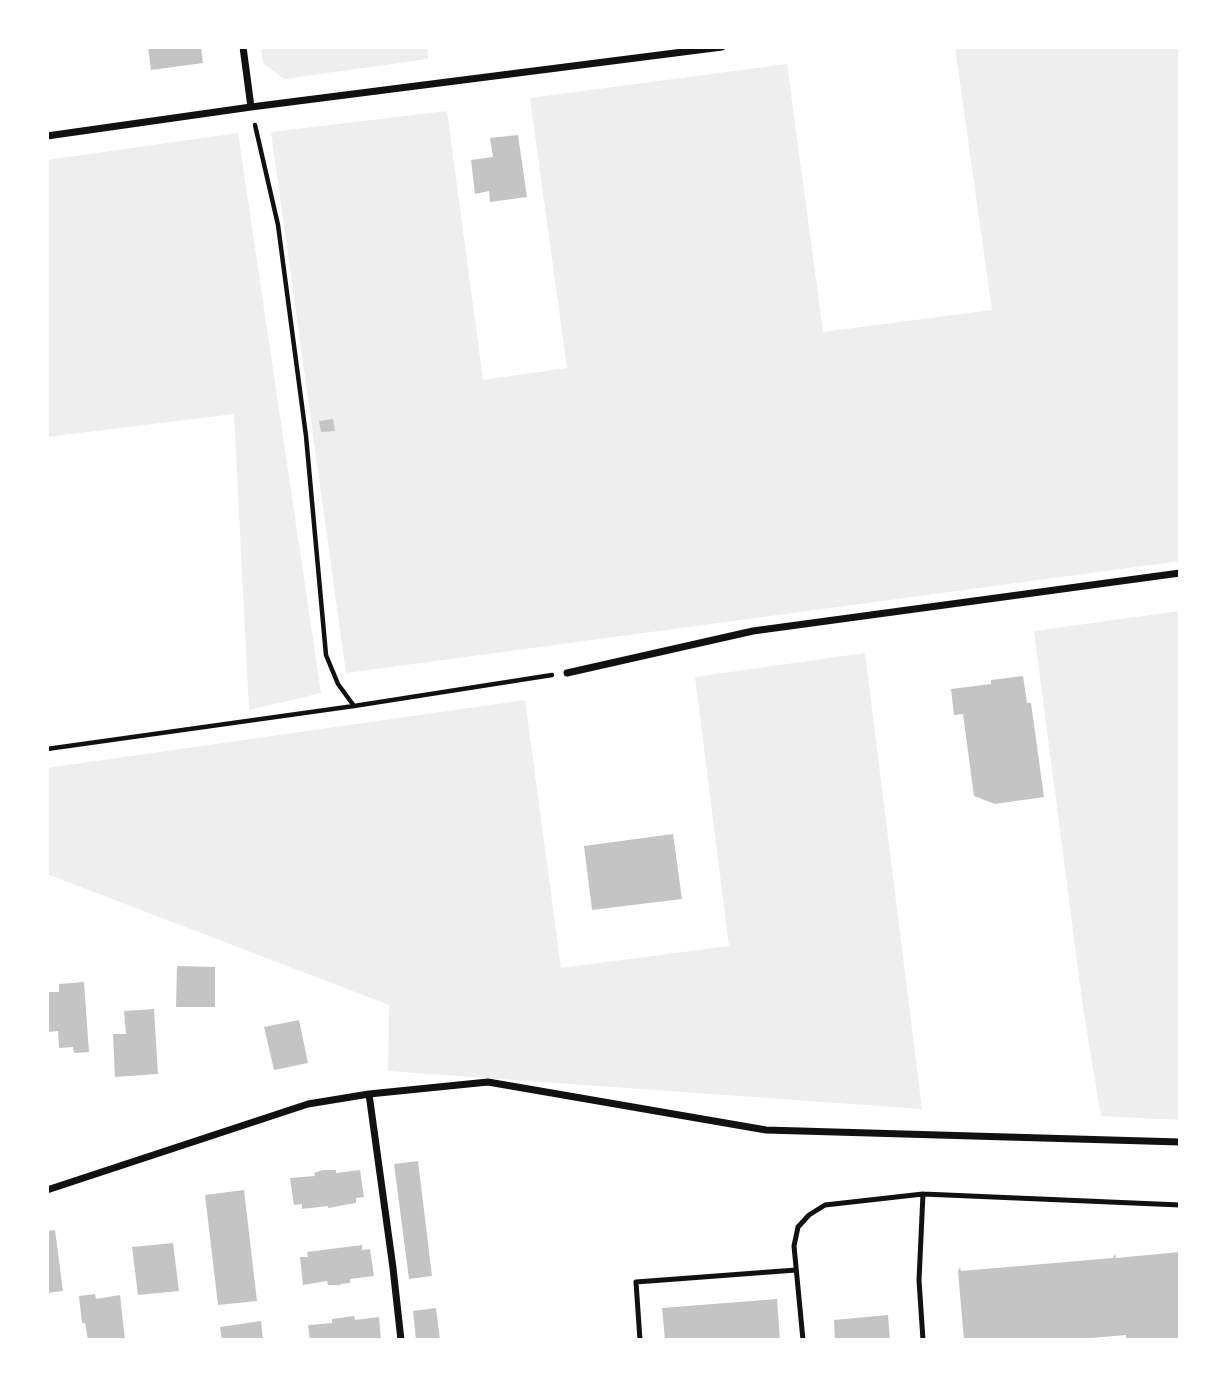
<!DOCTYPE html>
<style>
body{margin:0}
#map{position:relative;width:1227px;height:1387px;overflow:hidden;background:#fff;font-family:"Public Sans",sans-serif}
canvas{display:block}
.frame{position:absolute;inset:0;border:49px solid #fff;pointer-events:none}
</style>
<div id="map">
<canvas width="1227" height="1387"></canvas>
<div class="frame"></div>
</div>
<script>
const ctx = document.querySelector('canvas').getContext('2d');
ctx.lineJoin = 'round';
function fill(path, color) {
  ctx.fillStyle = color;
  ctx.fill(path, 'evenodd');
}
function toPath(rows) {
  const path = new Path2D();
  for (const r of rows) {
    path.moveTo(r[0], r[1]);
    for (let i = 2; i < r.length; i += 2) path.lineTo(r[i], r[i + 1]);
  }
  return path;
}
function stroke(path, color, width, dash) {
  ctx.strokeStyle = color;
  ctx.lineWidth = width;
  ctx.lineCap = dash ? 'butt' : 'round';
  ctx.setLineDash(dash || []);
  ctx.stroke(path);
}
fill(toPath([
 [261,47,427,47,428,59,284,79,263,63],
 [955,47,1180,47,1180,561,346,673,271,132,447,111,483,380,567,368,530,98,787,64,823,332,992,310],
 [238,133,321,693,249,710,234,414,47,437,47,160],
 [1180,611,1180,1120,1101,1116,1083,1007,1034,631],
 [865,653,922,1109,388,1071,389,1005,47,874,47,768,525,700,561,968,729,946,695,677]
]), '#eee');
fill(toPath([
 [148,47,201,47,203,63,151,70],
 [518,135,527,197,490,202,489,191,475,194,471,160,493,157,490,138],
 [333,419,335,431,321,432,319,421],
 [1023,676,1027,703,1031,703,1044,797,995,804,974,796,963,714,954,715,951,689,991,684,991,680],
 [673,834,682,899,592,910,584,846],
 [177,966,215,967,215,1007,176,1007],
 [84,982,89,1052,74,1053,73,1047,59,1048,58,1031,47,1032,47,992,59,992,59,984],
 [154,1009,158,1074,115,1077,113,1034,126,1034,124,1011],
 [299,1020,308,1063,274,1070,264,1027],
 [418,1161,432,1276,409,1279,394,1164],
 [323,1170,336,1170,336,1173,360,1170,364,1197,356,1198,356,1203,328,1208,328,1206,302,1209,302,1204,294,1205,290,1178,315,1176,314,1173],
 [244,1190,257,1301,218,1305,205,1195],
 [55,1230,63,1291,47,1293,47,1231],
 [173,1243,179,1291,138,1295,132,1247],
 [362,1245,362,1250,370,1249,374,1276,350,1279,350,1283,340,1284,341,1285,328,1285,327,1281,303,1285,300,1257,308,1257,307,1252],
 [1180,1252,1180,1340,1126,1340,1126,1335,1068,1340,964,1340,958,1271,960,1267,961,1271,1113,1258,1115,1254,1116,1258],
 [95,1294,96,1299,120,1295,125,1340,88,1340,85,1323,82,1323,79,1296],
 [777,1299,780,1340,665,1340,662,1308],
 [436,1308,440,1340,416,1340,413,1311],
 [888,1315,890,1340,835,1340,834,1320],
 [354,1316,355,1320,379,1317,381,1340,310,1340,308,1325,332,1323,332,1319],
 [261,1321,263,1340,222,1340,220,1327]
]), '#c4c4c4');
stroke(toPath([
 [255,125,278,225,306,436,326,655,338,684,354,706],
 [47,749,354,706,552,675]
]), '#111', 4.5);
stroke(toPath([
 [923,1194,919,1280,923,1340],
 [640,1340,636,1282,796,1270],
 [803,1340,794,1246,798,1227,809,1215,825,1205,923,1194,1180,1205]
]), '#111', 5);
stroke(toPath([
 [243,47,251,107],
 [47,136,251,107,722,47],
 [567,673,753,631,1180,573],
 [369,1094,393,1268,401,1340],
 [47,1190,308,1104,369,1094,488,1082,766,1130,1180,1142]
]), '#111', 7);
</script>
